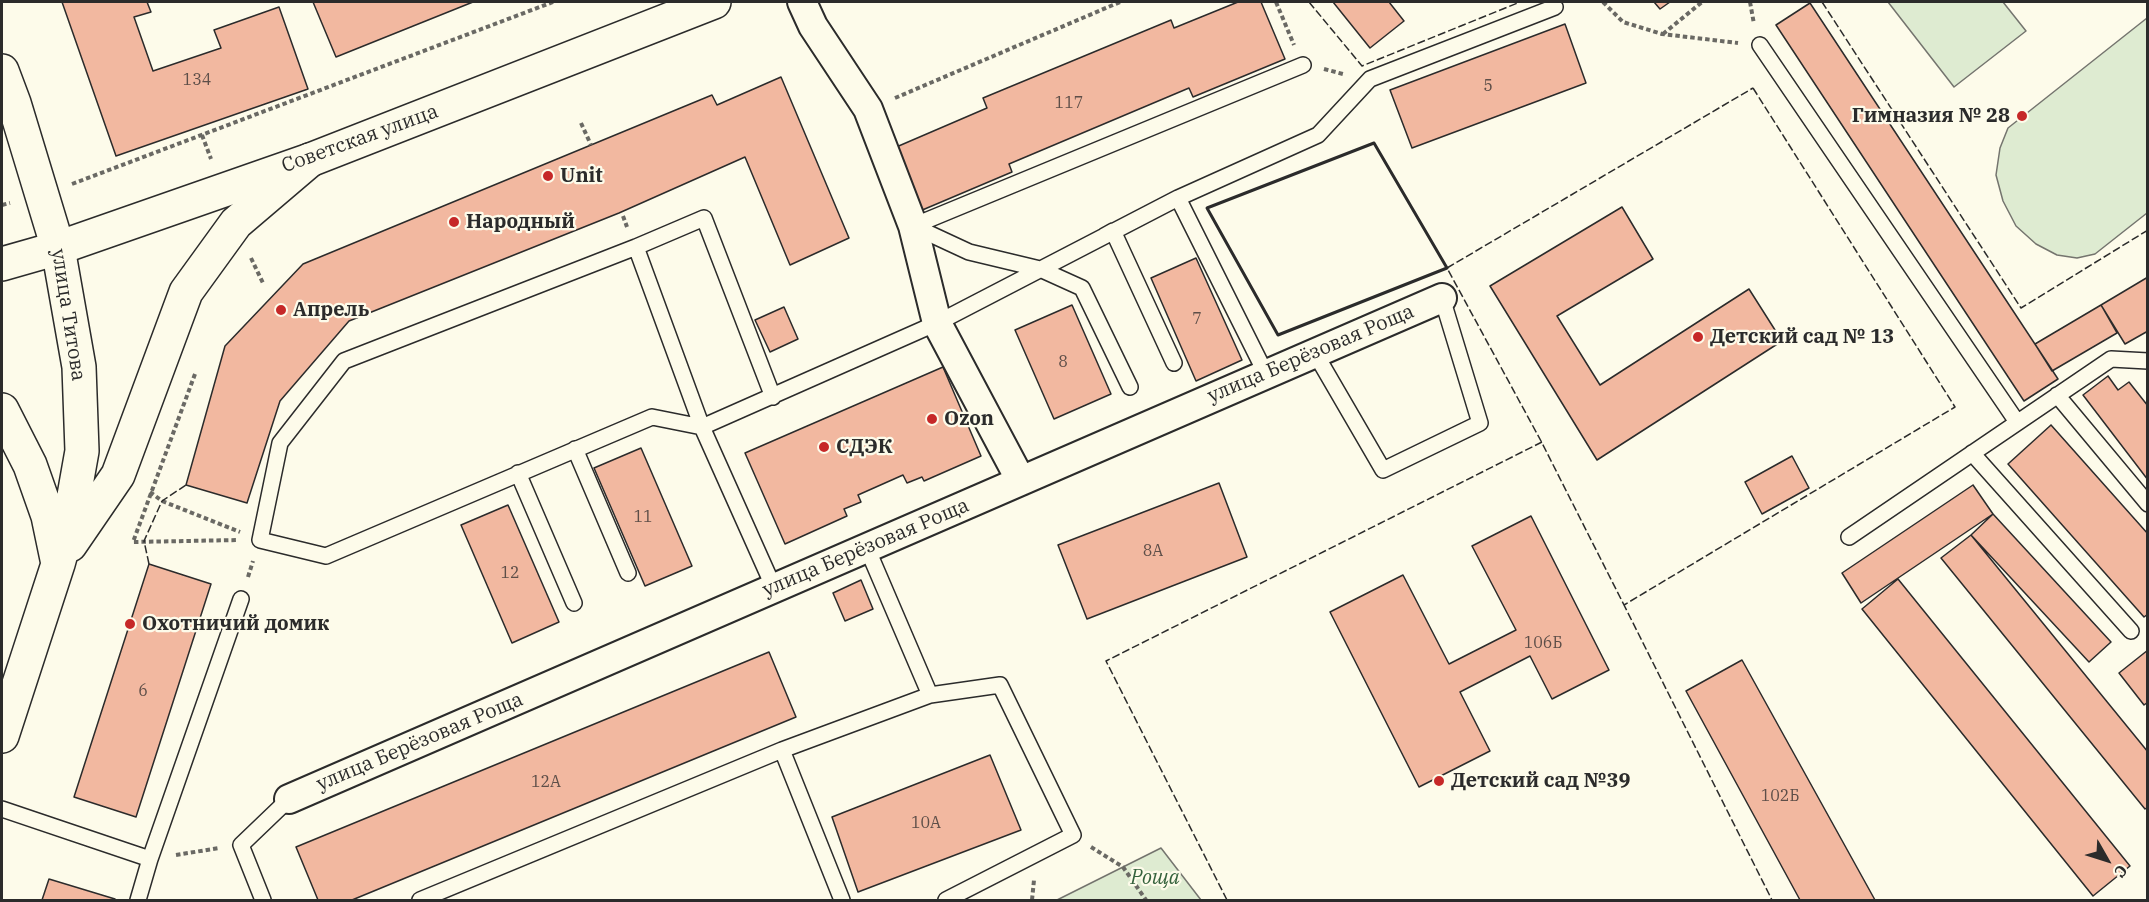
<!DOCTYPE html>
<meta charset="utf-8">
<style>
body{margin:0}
#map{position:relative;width:2149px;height:902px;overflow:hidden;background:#fdfbea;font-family:"IBM Plex Serif",serif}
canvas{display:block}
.frame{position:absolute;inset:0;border:3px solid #2b2b2b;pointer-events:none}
.north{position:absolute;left:2077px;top:830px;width:60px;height:60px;-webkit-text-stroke:4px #fdfbea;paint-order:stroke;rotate:129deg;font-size:16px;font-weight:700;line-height:24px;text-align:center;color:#2b2b2b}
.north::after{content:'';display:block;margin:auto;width:21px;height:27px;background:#2b2b2b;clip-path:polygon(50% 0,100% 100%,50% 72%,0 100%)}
</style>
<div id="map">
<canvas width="2149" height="902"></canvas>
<div class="frame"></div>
<div class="north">С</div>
</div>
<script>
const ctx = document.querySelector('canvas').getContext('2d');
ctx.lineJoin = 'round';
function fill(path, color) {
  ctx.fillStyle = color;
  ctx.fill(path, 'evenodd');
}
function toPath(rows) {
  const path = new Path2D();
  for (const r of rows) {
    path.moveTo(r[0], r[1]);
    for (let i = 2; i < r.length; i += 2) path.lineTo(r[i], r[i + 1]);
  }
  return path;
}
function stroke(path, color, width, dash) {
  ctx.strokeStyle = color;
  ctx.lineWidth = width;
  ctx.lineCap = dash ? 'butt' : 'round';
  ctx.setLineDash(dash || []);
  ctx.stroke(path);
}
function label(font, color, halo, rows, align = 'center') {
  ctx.font = font + ' "IBM Plex Serif",serif';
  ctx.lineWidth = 4.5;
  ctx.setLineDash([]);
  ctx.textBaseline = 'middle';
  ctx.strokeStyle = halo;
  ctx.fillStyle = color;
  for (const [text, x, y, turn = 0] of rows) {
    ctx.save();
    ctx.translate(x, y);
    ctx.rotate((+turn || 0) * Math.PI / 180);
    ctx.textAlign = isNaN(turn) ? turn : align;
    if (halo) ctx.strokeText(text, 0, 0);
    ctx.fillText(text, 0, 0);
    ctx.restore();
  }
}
const green = toPath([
 [1888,2,2003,2,2026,31,1954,87,1888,2],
 [2147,18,2147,213,2095,254,2077,258,2057,255,2036,244,2016,226,2003,201,1996,175,2000,148,2008,128,2147,18],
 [1161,848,1201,900,1057,900,1161,848]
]);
fill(green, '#deebd1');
stroke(green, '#74746e', 1.5);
const building = toPath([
 [62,2,147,2,151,12,134,17,153,71,221,48,214,30,279,7,308,89,116,156,62,2],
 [313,2,473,2,336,57,313,2],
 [1238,2,1261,2,1285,59,1193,97,1189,88,1009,164,1012,172,920,211,894,148,987,108,983,98,1171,20,1174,28,1238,2],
 [1333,2,1389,2,1404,21,1370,48,1333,2],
 [1654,2,1670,2,1660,9,1654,2],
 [1810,3,2058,379,2024,401,1776,25,1810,3],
 [1565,24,1586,83,1412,148,1390,90,1565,24],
 [781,77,849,238,790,265,745,157,619,213,349,321,280,401,247,503,186,485,225,346,303,264,712,95,717,105,781,77],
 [1622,207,1653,259,1557,316,1600,385,1749,289,1782,341,1597,460,1490,286,1622,207],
 [1196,258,1242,360,1196,381,1151,278,1196,258],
 [2148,277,2148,331,2125,344,2101,305,2148,277],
 [1072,305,1111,394,1054,419,1015,330,1072,305],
 [2101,305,2117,333,2052,371,2035,344,2101,305],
 [784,307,798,339,770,352,755,320,784,307],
 [943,367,981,456,924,481,922,477,907,483,903,475,858,495,861,502,844,509,847,516,785,544,745,453,943,367],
 [2108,376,2118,390,2129,382,2148,406,2148,480,2083,395,2108,376],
 [2051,425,2148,534,2148,614,2144,617,2008,464,2051,425],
 [641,448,692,566,645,586,594,468,641,448],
 [1792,456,1809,488,1762,514,1745,482,1792,456],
 [1219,483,1247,557,1087,619,1058,545,1219,483],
 [1973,485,1993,514,1861,603,1842,573,1973,485],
 [508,505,559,622,512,643,461,525,508,505],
 [1993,514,2111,642,2089,662,1971,535,1993,514],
 [1531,516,1609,670,1552,699,1530,656,1460,692,1490,751,1419,787,1330,612,1403,575,1449,664,1516,630,1472,546,1531,516],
 [1971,535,2148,752,2148,807,2145,809,1941,558,1971,535],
 [149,564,211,584,136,817,74,797,149,564],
 [1898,579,2130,866,2093,896,1862,609,1898,579],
 [861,580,873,609,845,621,833,593,861,580],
 [2148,650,2148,702,2144,705,2119,673,2148,650],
 [769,652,796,717,352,900,318,900,296,847,769,652],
 [1742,660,1875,900,1800,900,1686,691,1742,660],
 [990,755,1021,830,858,892,832,817,990,755],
 [49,879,115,899,114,900,42,900,49,879]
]);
fill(building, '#f2b8a0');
stroke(building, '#2b2b2b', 1.5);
const lane = toPath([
 [1760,45,2017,422],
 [1178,198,1318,135,1370,79,1555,7],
 [913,226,1303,65],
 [913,226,969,252,1040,269,1082,288,1130,387],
 [1104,236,1113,231,1174,363],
 [636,247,704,218,773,397],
 [1315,353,1383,470,1480,423,1442,298],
 [2057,395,2148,504],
 [575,449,628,573],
 [1972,453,2131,631],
 [518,473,574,603],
 [1849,537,2111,359,2148,361],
 [774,588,702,427,652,417,326,556,260,540,280,443,344,361,636,247,702,427,937,323,1178,198,1266,374],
 [930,695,1000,685,1073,835,946,900],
 [782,750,842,900],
 [2,809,150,859,138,900],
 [150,859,241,599],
 [263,900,241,845,289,799],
 [420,900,782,750,930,695,867,548]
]);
const street = toPath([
 [802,2,813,26,868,109,913,226,937,323,1021,481],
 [289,799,1442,298]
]);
const secondary = toPath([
 [2,71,14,103,58,248,79,367,82,451,69,524,58,564,2,736],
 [2,410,30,465,48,516,57,559],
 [70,545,118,475,186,292,236,223,310,160]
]);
const primary = toPath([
 [2,264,58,248,310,160,714,2]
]);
stroke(lane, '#2b2b2b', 18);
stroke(street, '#2b2b2b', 32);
stroke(secondary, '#2b2b2b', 36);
stroke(primary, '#2b2b2b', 36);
stroke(toPath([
 [1276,2,1294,45],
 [1603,2,1623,22,1662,34,1738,43],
 [1750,2,1754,24],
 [1663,34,1702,2],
 [1324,69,1343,74],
 [895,98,1120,2],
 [581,123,591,145],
 [202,135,211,159],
 [72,184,553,2],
 [2,205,10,203],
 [623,216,627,227],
 [251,258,263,283],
 [195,374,133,542,238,540],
 [150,492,162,501,240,532],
 [248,577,253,561],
 [1091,847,1123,867,1146,900],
 [176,855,219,848],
 [1032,900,1034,880]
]), '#6a6964', 4, [4.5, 3]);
stroke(lane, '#fdfbea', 15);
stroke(street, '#fdfbea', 28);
stroke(secondary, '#fdfbea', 33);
stroke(primary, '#fdfbea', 33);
stroke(toPath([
 [1309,2,1362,66,1520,2],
 [1822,2,2021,308,2148,230],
 [1753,88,1955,407,1624,605,1541,441,1447,268,1753,88],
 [149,564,144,541,162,501,186,485],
 [1623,603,1772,900],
 [1227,900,1106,661,1542,442]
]), '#2b2b2b', 1.5, [8, 3]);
stroke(toPath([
 [1374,143,1447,268,1278,335,1207,208,1374,143]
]), '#2b2b2b', 3);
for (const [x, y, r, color] of [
 [2022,116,6,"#c62828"],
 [548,176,6,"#c62828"],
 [454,222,6,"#c62828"],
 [281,310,6,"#c62828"],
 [1698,337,6,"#c62828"],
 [932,419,6,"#c62828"],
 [824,447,6,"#c62828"],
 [130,624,6,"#c62828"],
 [1439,781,6,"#c62828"]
]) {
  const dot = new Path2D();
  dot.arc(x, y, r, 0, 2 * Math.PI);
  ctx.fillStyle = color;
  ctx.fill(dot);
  stroke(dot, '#fdfbea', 2);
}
label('16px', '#5d4e48', null, [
 ["134",197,80],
 ["5",1488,86],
 ["117",1069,103],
 ["7",1197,319],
 ["8",1063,362],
 ["11",643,517],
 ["8А",1153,551],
 ["12",510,573],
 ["106Б",1543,643],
 ["6",143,691],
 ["12А",546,782],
 ["102Б",1780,796],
 ["10А",926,823]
]);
label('bold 20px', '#2b2b2b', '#fdfbea', [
 ["Гимназия № 28",2010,116,"right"],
 ["Unit",560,176],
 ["Народный",466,222],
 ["Апрель",293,310],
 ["Детский сад № 13",1710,337],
 ["Ozon",944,419],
 ["СДЭК",836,447],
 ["Охотничий домик",142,624],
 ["Детский сад №39",1451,781]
], 'left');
label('20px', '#2b2b2b', '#fdfbea', [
 ["Советская улица",360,139,-20],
 ["улица Титова",68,315,81],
 ["улица Берёзовая Роща",1311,354,-23],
 ["улица Берёзовая Роща",866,548,-23],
 ["улица Берёзовая Роща",420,742,-23]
]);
label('italic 20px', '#34623c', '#fdfbea', [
 ["Роща",1155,878]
]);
</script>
